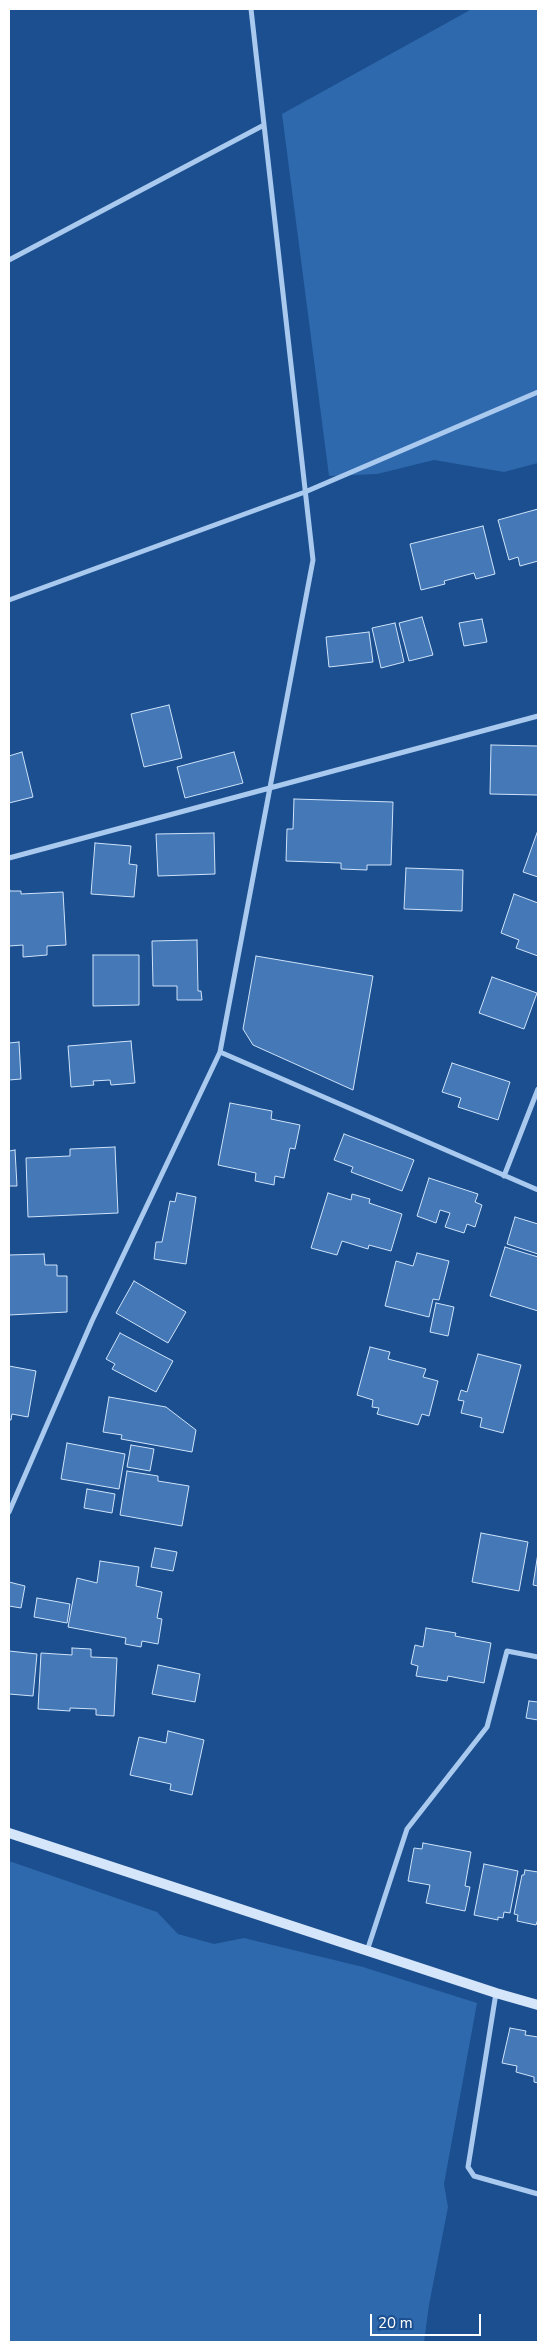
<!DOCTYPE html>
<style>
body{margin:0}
#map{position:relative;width:547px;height:2351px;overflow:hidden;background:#1b4f8f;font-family:"Nunito Sans",sans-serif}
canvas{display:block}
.frame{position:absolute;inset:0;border:10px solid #fff;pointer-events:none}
.scale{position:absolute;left:370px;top:2314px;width:111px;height:22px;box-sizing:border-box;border:2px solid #fff;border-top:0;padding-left:6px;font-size:15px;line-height:18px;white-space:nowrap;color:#fff;-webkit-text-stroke:4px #1b4f8f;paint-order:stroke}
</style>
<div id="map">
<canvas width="547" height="2351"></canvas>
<div class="frame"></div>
<div class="scale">20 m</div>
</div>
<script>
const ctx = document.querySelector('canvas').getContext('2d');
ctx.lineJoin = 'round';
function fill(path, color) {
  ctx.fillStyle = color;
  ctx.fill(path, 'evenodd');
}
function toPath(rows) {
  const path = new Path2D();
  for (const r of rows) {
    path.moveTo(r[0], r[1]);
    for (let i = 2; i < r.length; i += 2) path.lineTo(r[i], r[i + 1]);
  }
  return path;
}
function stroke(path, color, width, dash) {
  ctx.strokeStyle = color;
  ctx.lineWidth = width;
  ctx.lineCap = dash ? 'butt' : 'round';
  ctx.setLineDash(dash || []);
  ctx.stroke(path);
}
fill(toPath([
 [472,9,538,9,538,463,504,472,434,460,377,474,329,476,282,114],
 [9,1861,157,1912,178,1934,214,1944,244,1938,363,1967,477,2003,444,2184,448,2207,429,2305,424,2342,9,2342]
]), '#2e69ad');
const building = toPath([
 [538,509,538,561,520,566,518,557,509,560,498,520,538,509],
 [483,526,495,574,476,579,474,573,444,581,445,584,421,590,410,544,483,526],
 [422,617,433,655,409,661,399,623,422,617],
 [482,619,487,642,464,646,459,623,482,619],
 [395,623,404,662,381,668,372,628,395,623],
 [369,632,373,662,329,667,326,637,369,632],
 [169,705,182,758,144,767,131,714,169,705],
 [491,745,538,746,538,795,490,794,491,745],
 [22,752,33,797,9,803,9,756,22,752],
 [234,752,243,783,185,798,177,767,234,752],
 [294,799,393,802,391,865,367,865,367,870,341,869,341,863,286,861,287,829,293,829,294,799],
 [538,830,538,877,523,872,538,830],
 [214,833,215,874,158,876,156,834,214,833],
 [95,843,131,846,129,864,137,865,134,897,91,894,95,843],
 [406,868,463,870,462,911,404,909,406,868],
 [9,887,10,891,21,891,21,894,63,892,66,945,47,946,47,955,23,957,23,945,9,946,9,887],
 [514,894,538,903,538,956,516,948,519,940,501,933,514,894],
 [197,940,198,991,201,991,202,1000,177,1000,177,986,153,986,152,941,197,940],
 [93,955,139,955,139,1005,93,1006,93,955],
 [256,956,373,976,353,1090,253,1045,243,1029,256,956],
 [492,977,537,993,524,1029,479,1013,492,977],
 [131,1041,135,1083,111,1085,110,1080,93,1081,94,1085,71,1087,68,1046,131,1041],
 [19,1042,21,1079,9,1080,9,1043,19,1042],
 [452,1063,510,1082,498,1120,458,1107,461,1098,442,1092,452,1063],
 [230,1103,272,1111,271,1119,300,1125,295,1149,290,1148,284,1178,275,1176,274,1185,255,1181,256,1173,218,1165,230,1103],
 [344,1134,414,1160,402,1191,351,1172,353,1167,334,1160,344,1134],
 [115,1147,118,1213,28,1217,26,1158,70,1156,70,1149,115,1147],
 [15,1150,17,1186,9,1186,9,1151,15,1150],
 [429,1178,478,1194,475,1202,482,1205,475,1227,467,1224,464,1233,445,1227,450,1213,440,1210,436,1223,417,1216,429,1178],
 [177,1193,196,1197,186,1264,154,1259,156,1242,162,1242,170,1201,175,1202,177,1193],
 [328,1193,351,1200,352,1194,370,1199,369,1203,402,1214,391,1251,369,1245,368,1249,342,1241,337,1255,311,1248,328,1193],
 [515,1217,538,1224,538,1254,507,1244,515,1217],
 [505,1247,538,1257,538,1311,490,1296,505,1247],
 [417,1253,449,1261,439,1300,433,1299,429,1317,385,1306,396,1261,413,1266,417,1253],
 [44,1254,45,1265,57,1265,57,1276,67,1276,67,1312,9,1315,9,1255,44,1254],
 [134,1281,186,1312,168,1343,116,1313,134,1281],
 [436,1303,454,1307,448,1336,430,1332,436,1303],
 [120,1333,173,1361,156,1392,112,1369,115,1364,106,1359,120,1333],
 [370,1347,390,1352,388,1359,426,1369,423,1377,438,1381,429,1416,422,1414,418,1425,377,1414,379,1408,372,1407,373,1400,357,1395,370,1347],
 [478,1354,521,1365,503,1433,480,1427,482,1418,461,1413,464,1401,458,1400,461,1390,467,1392,478,1354],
 [9,1366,36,1371,28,1417,12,1414,11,1420,9,1420,9,1366],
 [109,1397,166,1407,196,1430,192,1452,121,1439,122,1435,103,1432,109,1397],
 [67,1443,125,1454,119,1489,61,1479,67,1443],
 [131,1445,154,1449,150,1471,127,1467,131,1445],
 [127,1471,158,1476,158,1481,189,1486,182,1526,120,1515,127,1471],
 [87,1489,115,1494,112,1513,84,1508,87,1489],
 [481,1533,528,1542,519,1591,472,1582,481,1533],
 [155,1548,177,1552,173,1571,151,1567,155,1548],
 [538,1553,538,1586,533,1585,538,1553],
 [100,1561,139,1567,136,1586,162,1592,157,1618,162,1619,158,1644,142,1641,141,1647,125,1644,126,1638,68,1627,77,1578,97,1583,100,1561],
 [9,1582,25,1586,21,1608,9,1606,9,1582],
 [37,1598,70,1604,67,1623,34,1617,37,1598],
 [426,1628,456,1633,455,1636,491,1643,484,1683,448,1676,447,1681,416,1676,418,1666,411,1664,415,1645,423,1647,426,1628],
 [72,1648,91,1649,91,1657,117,1658,114,1716,96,1715,96,1709,70,1708,70,1711,38,1709,41,1653,72,1655,72,1648],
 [9,1651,37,1654,33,1696,9,1694,9,1651],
 [158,1665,200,1674,195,1702,152,1694,158,1665],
 [529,1701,538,1702,538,1720,526,1718,529,1701],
 [168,1731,204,1740,192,1795,170,1790,171,1784,130,1775,139,1737,166,1743,168,1731],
 [423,1843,471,1852,465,1886,470,1887,465,1911,426,1903,430,1885,408,1881,414,1848,422,1849,423,1843],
 [484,1864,518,1871,510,1913,504,1912,503,1918,498,1917,498,1920,474,1915,484,1864],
 [525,1870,538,1872,538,1919,536,1925,517,1921,518,1915,514,1914,522,1875,524,1875,525,1870],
 [510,2028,526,2031,525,2035,538,2037,538,2083,534,2082,534,2077,516,2072,517,2066,502,2063,510,2028]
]);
fill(building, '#4478b7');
stroke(building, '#cfe3fa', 1);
stroke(toPath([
 [9,260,264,125],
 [9,600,305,492,538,392],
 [9,858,538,716],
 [220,1052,538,1190],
 [504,1176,538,1089],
 [9,1512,92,1321,220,1052,313,560,251,9],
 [367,1951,407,1829,487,1727,507,1651,538,1657],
 [496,1993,468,2167,474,2176,538,2194]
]), '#a9c9ee', 5);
stroke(toPath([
 [9,1833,496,1993,538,2005]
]), '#d6e6fa', 10);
</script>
